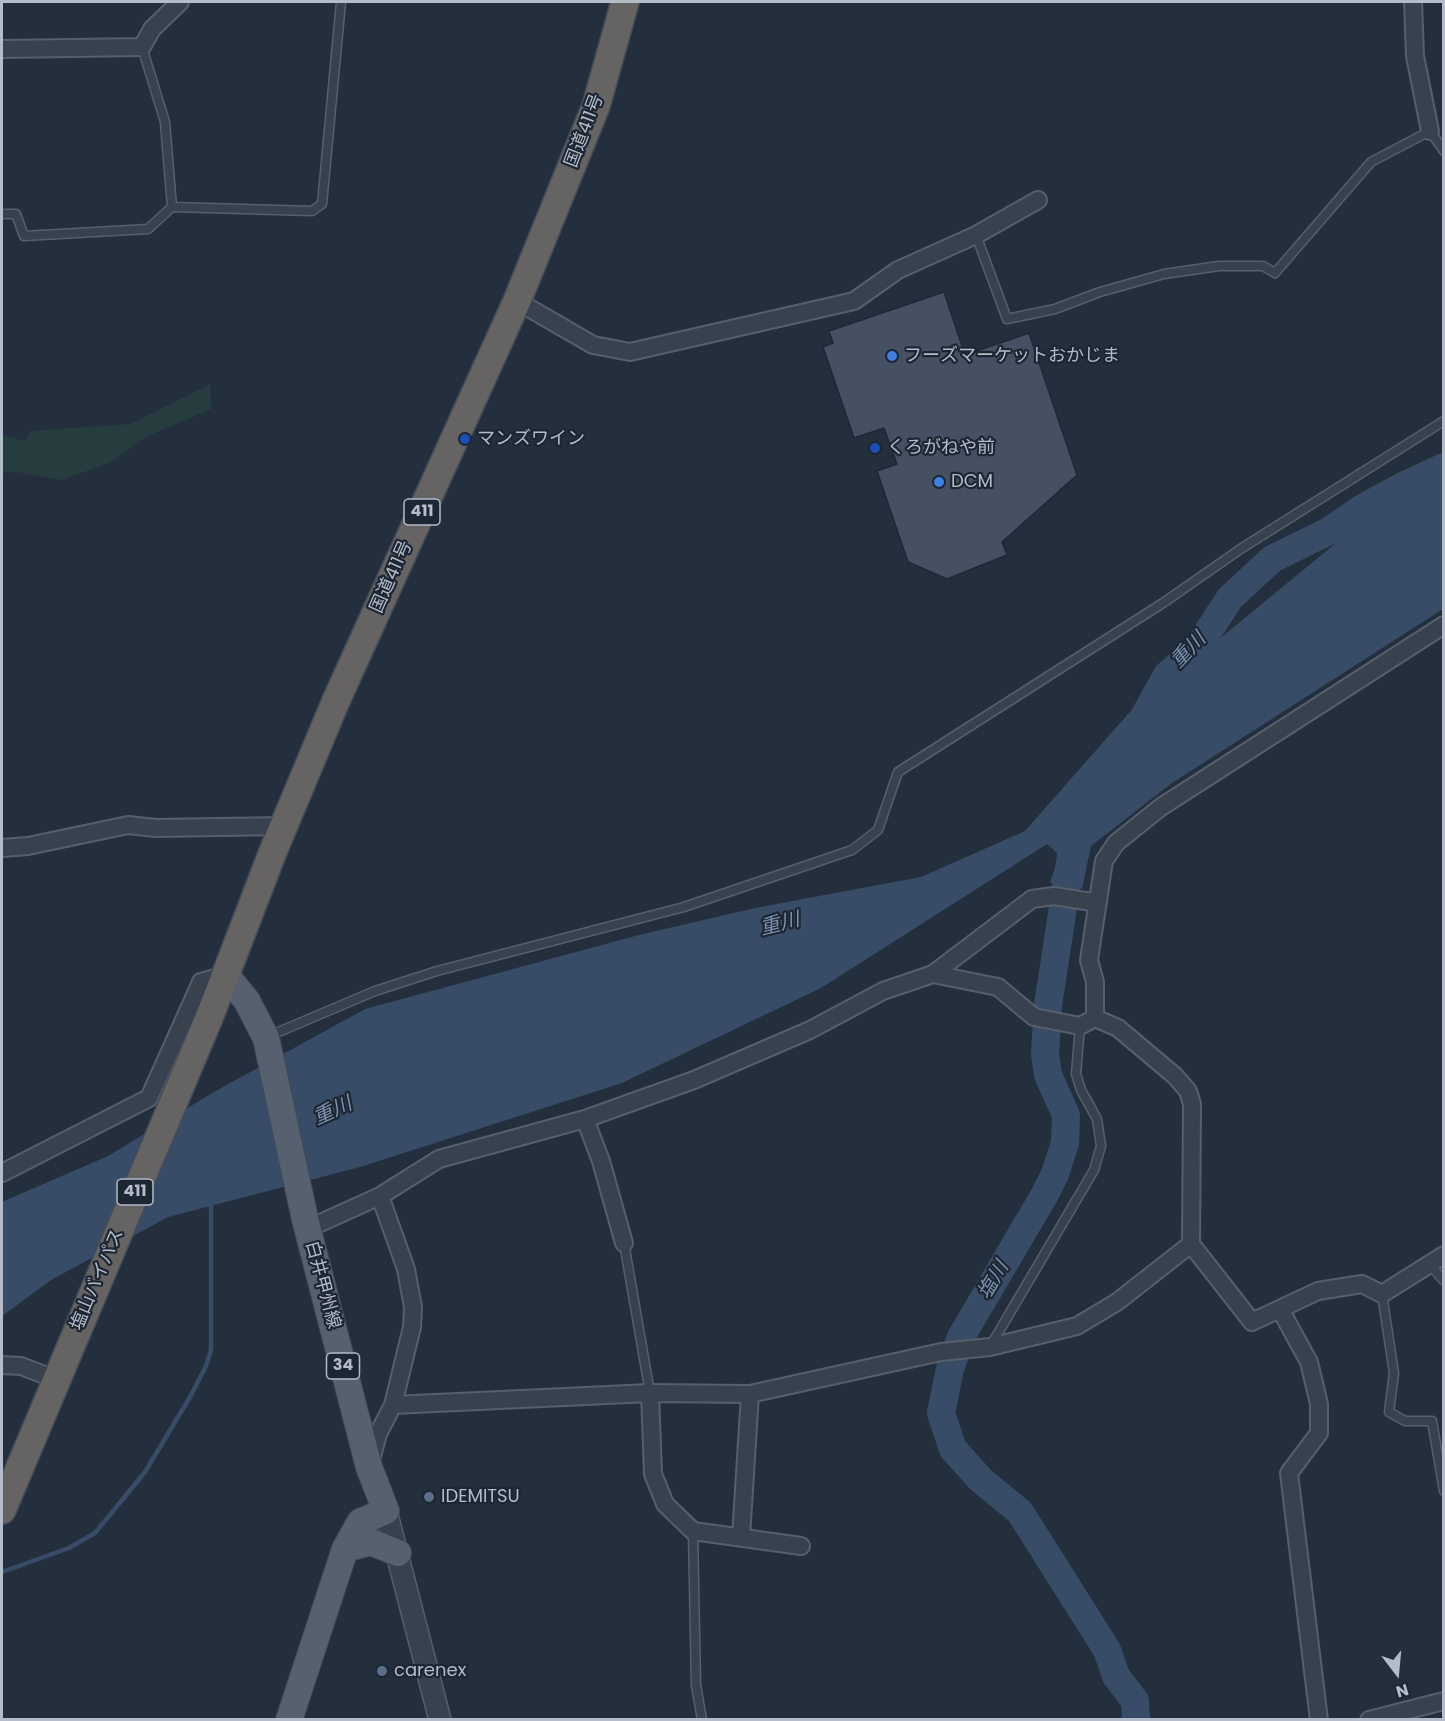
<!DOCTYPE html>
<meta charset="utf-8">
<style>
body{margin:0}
#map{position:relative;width:1445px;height:1721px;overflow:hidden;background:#242f3e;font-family:Poppins,sans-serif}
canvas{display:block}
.frame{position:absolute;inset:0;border:3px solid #b4bcc9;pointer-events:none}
.north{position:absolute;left:1367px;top:1643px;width:60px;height:60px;-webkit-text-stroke:4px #1d2633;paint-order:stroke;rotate:164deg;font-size:16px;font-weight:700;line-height:24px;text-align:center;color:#b4bcc9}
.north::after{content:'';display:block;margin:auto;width:21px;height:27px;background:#b4bcc9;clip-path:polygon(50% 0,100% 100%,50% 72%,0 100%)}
</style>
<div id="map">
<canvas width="1445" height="1721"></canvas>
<div class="frame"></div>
<div class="north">N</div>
</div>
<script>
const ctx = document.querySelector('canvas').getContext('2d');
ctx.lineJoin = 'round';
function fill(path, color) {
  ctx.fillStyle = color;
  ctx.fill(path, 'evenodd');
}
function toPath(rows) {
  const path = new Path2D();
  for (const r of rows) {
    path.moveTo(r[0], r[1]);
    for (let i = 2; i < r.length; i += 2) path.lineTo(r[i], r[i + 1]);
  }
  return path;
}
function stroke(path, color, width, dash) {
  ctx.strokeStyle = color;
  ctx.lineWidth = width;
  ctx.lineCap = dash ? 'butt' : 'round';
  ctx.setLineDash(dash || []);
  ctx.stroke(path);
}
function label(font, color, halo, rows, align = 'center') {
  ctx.font = font + ' Poppins,"Noto Sans JP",sans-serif';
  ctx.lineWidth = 4.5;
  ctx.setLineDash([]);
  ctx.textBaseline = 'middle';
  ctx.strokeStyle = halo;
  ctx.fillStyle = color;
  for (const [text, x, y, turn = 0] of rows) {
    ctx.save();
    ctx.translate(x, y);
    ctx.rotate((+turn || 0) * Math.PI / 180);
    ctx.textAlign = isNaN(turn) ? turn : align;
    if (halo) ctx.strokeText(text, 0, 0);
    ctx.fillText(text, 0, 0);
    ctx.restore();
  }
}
fill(toPath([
 [210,384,211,409,146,437,111,462,62,480,16,472,2,473,2,435,25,441,30,431,130,424]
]), '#263c3f');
fill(toPath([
 [1443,455,1443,609,1172,783,1091,846,1082,889,1050,883,1059,855,1047,844,821,988,622,1083,360,1167,168,1217,51,1280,2,1316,2,1202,108,1156,214,1092,365,1009,639,935,755,908,921,877,1025,831,1128,714]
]), '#394c67');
stroke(toPath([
 [2,1572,69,1548,95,1533,145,1472,190,1397,206,1366,211,1350,211,1201]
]), '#394c67', 4.5);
stroke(toPath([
 [1141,722,1167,675,1196,650,1230,598,1272,559,1329,531,1364,507,1403,486,1444,467],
 [1072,849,1048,1005,1045,1053,1048,1075,1066,1115,1065,1143,1055,1174,1045,1194,961,1337,950,1369,941,1413,953,1449,981,1480,1020,1512,1107,1650,1116,1676,1135,1701,1136,1720]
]), '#394c67', 28);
const building = toPath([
 [944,292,965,355,1029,333,1077,475,1002,542,1007,555,947,579,908,562,877,471,897,464,884,428,854,438,823,347,833,343,829,331,944,292]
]);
fill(building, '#455162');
stroke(building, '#1f2835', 1.5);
const service = toPath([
 [142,47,165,122,172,207],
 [2,214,16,214,24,236,148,229,172,207,312,211,322,204,341,2],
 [976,235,1007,319,1055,309,1100,292,1164,274,1219,266,1263,266,1275,273,1371,162,1430,131,1444,151],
 [269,1036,375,991,437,971,684,907,852,850,878,830,898,772,1163,603,1242,548,1444,421],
 [624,1243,650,1393],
 [1430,1265,1444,1281],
 [1382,1294,1394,1373,1389,1412,1405,1421,1432,1421,1444,1491],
 [991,1345,1094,1170,1101,1146,1097,1119,1081,1090,1076,1074,1080,1026],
 [693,1531,696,1685,702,1720]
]);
const minor = toPath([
 [1413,2,1415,56,1430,131],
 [2,49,142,47,152,29,180,2],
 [517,301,593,345,630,352,854,301,898,270,976,235,1038,200],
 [2,848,28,846,128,825,156,828,284,826],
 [933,974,1032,899,1054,896,1098,903],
 [1095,1018,1095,982,1089,960,1104,861,1116,843,1161,807,1444,625],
 [585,1119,601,1161,624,1243],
 [2,1173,149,1098,201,982,226,975],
 [307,1229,380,1196],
 [1280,1309,1309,1362,1319,1404,1319,1433,1289,1473,1319,1720],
 [2,1365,21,1366,55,1379],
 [650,1393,653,1474,665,1504,693,1531,801,1546],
 [393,1405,650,1393,750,1394,941,1352,990,1347,1077,1326,1117,1302,1191,1244],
 [370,1464,378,1434,393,1405,412,1327,413,1307,406,1269,380,1196,439,1159,585,1119,694,1080,810,1030,883,991,933,974,998,987,1034,1017,1080,1026,1095,1018,1118,1028,1175,1076,1188,1091,1192,1104,1191,1244,1252,1322,1318,1291,1362,1284,1382,1294,1444,1255],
 [741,1537,750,1394],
 [1369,1720,1444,1701]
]);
const tertiary = toPath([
 [386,1511,440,1720]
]);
const primary = toPath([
 [226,975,247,1001,266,1038,305,1219,369,1467,386,1511,360,1522,345,1549,289,1720],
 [345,1549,371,1542,398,1553]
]);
const trunk = toPath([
 [2,1510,209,1018,272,854,335,703,517,301,596,106,625,2]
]);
stroke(service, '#565f6c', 11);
stroke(minor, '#565f6c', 20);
stroke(tertiary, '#565f6c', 24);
stroke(primary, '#414a57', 28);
stroke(trunk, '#434c59', 30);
stroke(service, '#38414e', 8);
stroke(minor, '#38414e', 16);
stroke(tertiary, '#38414e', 21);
stroke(primary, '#56606e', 26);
stroke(trunk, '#656462', 27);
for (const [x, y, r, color] of [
 [892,356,6,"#3f7fe0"],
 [465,439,6,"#1a4fb4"],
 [875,448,6,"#1a4fb4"],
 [939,482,6,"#3f7fe0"],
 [429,1497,6,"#5c6f8a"],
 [382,1671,6,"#5c6f8a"]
]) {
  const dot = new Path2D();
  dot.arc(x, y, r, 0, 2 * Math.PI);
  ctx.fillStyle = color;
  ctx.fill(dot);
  stroke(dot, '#1d2633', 2);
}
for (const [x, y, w] of [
 [422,512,36],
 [135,1192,36],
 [343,1366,33]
]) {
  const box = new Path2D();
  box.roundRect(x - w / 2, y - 13, w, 26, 4.5);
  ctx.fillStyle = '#1d2633';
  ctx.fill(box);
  stroke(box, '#b4bcc9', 1.5);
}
label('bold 16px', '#b4bcc9', null, [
 ["411",422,512],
 ["411",135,1192],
 ["34",343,1366]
]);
label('18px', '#b4bcc9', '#1d2633', [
 ["国道411号",585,131,-69],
 ["国道411号",392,577,-66],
 ["塩山バイパス",98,1280,-67],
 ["白井甲州線",322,1285,75]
]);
label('18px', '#b4bcc9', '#1d2633', [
 ["フーズマーケットおかじま",904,356],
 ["マンズワイン",477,439],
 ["くろがねや前",887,448],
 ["DCM",951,482],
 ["IDEMITSU",441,1497],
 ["carenex",394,1671]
], 'left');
label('italic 20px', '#7c92b1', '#1d2633', [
 ["重川",1189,651,-47],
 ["重川",780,925,-14],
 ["重川",333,1112,-25],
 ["塩川",994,1281,-59]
]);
</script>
